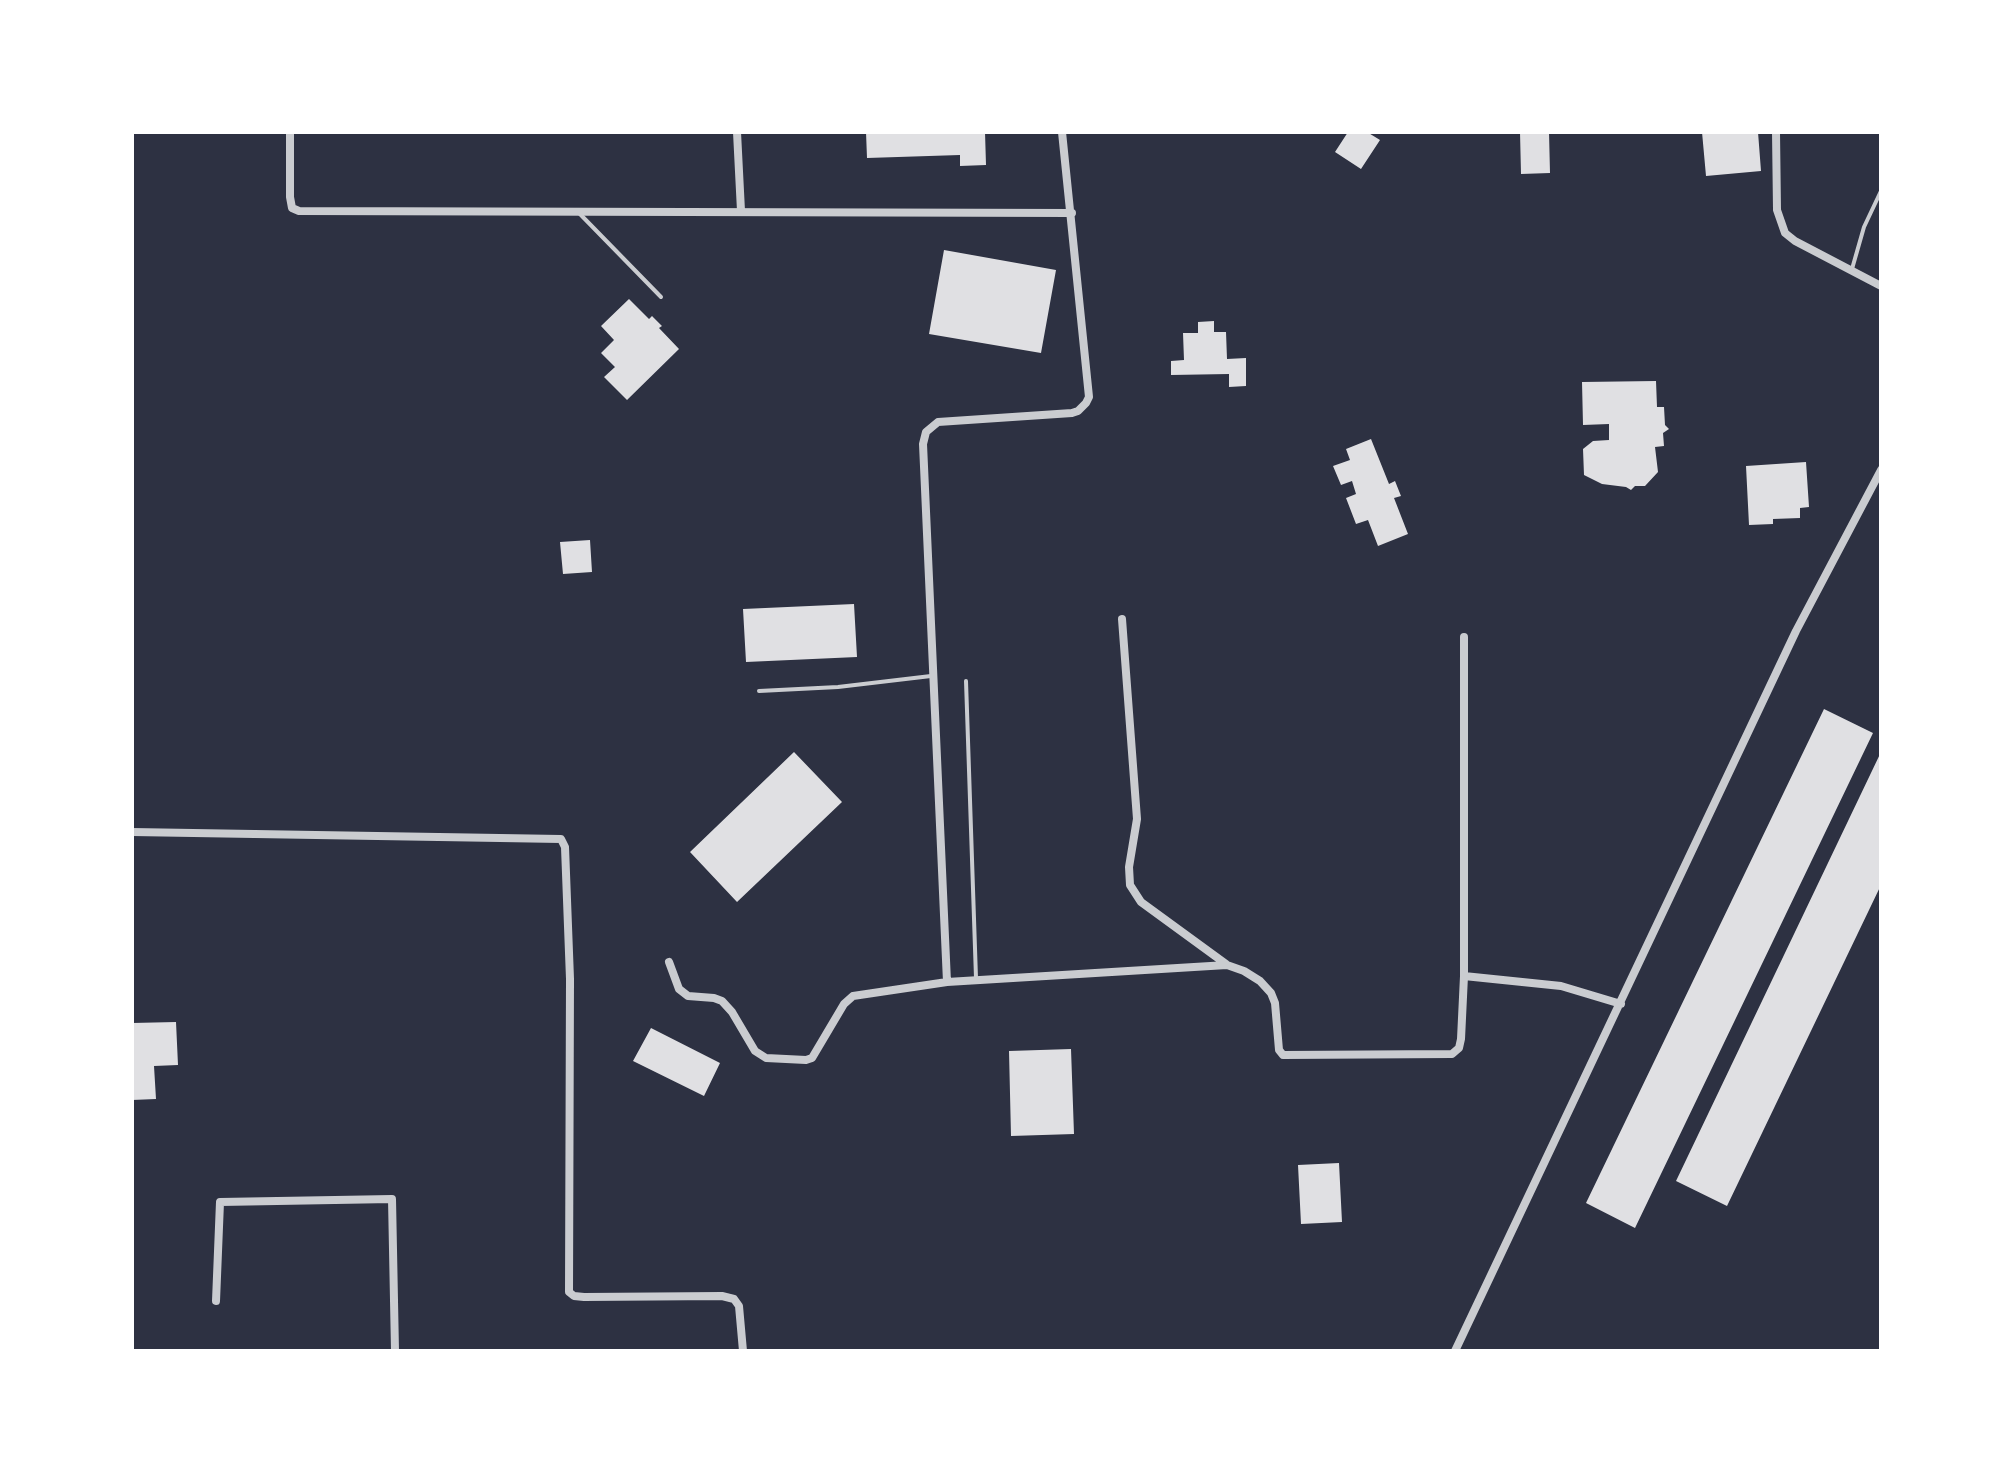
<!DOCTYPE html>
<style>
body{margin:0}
#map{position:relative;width:2013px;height:1483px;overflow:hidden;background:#2d3142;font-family:Karla,sans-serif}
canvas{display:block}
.frame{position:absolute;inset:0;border:134px solid #fff;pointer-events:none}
</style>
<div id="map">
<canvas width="2013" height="1483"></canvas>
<div class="frame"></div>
</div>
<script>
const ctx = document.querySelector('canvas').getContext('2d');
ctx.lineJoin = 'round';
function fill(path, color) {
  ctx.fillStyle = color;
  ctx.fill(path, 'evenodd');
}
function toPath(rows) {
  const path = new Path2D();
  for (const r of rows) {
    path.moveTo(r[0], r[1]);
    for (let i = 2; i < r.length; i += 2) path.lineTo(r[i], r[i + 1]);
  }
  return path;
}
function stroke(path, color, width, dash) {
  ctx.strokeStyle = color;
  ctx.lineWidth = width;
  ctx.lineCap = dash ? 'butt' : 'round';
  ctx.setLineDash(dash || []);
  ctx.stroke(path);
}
fill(toPath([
 [866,132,985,132,986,165,960,166,960,155,867,158],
 [1348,132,1367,132,1380,140,1361,169,1335,152],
 [1520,132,1549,132,1550,173,1521,174],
 [1702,132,1758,132,1761,171,1706,176],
 [944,250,1056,270,1041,353,929,334],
 [629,299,649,319,652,316,662,326,659,328,679,349,627,400,604,377,615,367,601,353,614,340,601,326],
 [1214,321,1214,332,1226,332,1227,359,1246,358,1246,386,1229,387,1229,374,1171,375,1171,361,1184,360,1183,333,1198,333,1198,322],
 [1656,381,1657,407,1664,407,1665,425,1669,429,1663,433,1664,446,1655,447,1658,472,1645,486,1635,486,1631,490,1626,487,1602,484,1584,475,1583,449,1593,441,1609,440,1609,424,1583,425,1582,382],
 [1371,439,1389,484,1395,481,1401,496,1394,498,1408,534,1378,546,1368,520,1356,524,1346,498,1356,494,1352,481,1341,485,1333,466,1350,460,1346,449],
 [1806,462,1809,507,1800,508,1800,518,1773,519,1773,524,1749,525,1746,466],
 [590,540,592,572,563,574,560,542],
 [854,604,857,657,746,662,743,609],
 [1824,709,1873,733,1635,1228,1586,1203],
 [794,752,842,802,737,902,690,852],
 [1881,752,1881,885,1727,1206,1676,1181],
 [176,1022,178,1065,154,1066,156,1099,132,1100,132,1023],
 [651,1028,720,1063,704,1096,633,1061],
 [1071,1049,1074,1134,1011,1136,1009,1051],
 [1339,1163,1342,1222,1301,1224,1298,1165]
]), '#e0e0e3');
stroke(toPath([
 [579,213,661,297],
 [1852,269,1864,227,1881,191],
 [966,681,976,978],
 [759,691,838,687,931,676]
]), '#caccd0', 4);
stroke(toPath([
 [290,132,290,197,292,208,299,211,1072,213],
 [737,132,741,211],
 [1776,132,1777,210,1785,233,1795,241,1881,286],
 [1122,619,1137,819,1129,867,1130,885,1141,902,1226,964],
 [132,832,561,839,565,847,570,979,569,1292,574,1296,584,1297,722,1296,734,1299,739,1306,743,1351],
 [669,962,679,989,688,996,714,998,722,1001,732,1012,755,1051,766,1058,806,1060,812,1058,844,1004,853,996,947,982,1227,965,1244,971,1260,981,1271,993,1275,1003,1279,1050,1283,1055,1452,1054,1459,1048,1461,1039,1464,976,1464,637],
 [1464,976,1561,986,1621,1004],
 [947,982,923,444,926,432,938,422,1072,413,1078,411,1086,403,1089,397,1062,132],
 [216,1301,220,1202,392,1199,395,1351],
 [1455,1351,1796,631,1881,470]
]), '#caccd0', 8);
</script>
